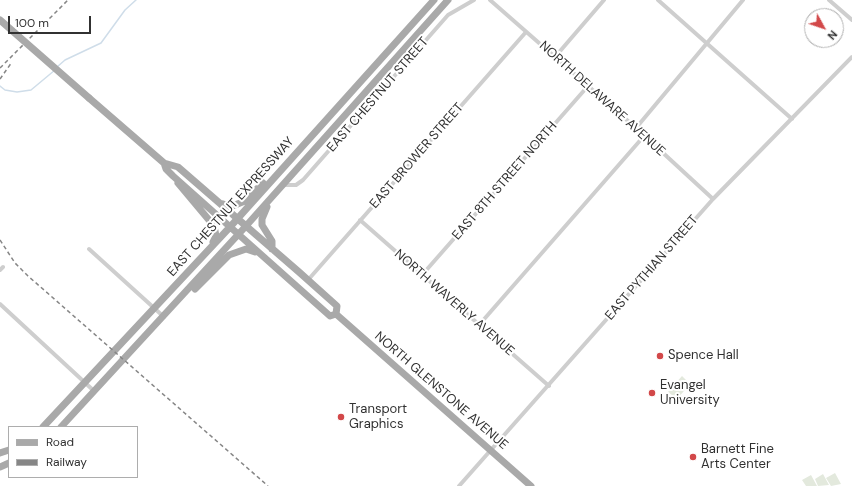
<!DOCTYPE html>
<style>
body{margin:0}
#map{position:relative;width:852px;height:486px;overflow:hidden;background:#fff;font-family:"DM Sans",sans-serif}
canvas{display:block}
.legend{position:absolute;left:8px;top:426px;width:130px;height:52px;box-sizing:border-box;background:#fff;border:1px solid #adadad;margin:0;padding:5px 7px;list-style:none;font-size:12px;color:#313131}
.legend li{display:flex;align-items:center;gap:8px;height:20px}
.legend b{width:20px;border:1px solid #adadad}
.north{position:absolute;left:804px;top:8px;width:40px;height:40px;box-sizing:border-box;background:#fff;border:1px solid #adadad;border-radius:50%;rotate:130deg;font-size:11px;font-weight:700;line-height:16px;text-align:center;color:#313131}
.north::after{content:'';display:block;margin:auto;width:14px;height:18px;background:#d24849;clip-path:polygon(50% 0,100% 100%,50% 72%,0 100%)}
.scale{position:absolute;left:8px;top:16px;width:83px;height:18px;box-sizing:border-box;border:2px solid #313131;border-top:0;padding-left:5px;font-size:12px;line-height:14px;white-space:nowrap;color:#313131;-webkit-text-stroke:3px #fff;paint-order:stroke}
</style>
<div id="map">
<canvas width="852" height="486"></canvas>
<ul class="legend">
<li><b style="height:5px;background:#a9a9a9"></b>Road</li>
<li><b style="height:5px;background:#868686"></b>Railway</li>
</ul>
<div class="north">N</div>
<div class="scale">100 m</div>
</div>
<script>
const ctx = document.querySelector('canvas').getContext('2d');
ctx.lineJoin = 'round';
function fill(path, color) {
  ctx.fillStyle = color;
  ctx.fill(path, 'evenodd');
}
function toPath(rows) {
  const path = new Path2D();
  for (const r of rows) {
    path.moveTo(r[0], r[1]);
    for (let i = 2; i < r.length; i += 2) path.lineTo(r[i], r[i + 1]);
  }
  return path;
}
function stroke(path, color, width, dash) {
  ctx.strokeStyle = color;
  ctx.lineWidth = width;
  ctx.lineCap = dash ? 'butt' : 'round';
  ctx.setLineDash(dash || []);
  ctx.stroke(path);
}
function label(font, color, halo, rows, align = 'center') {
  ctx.font = font + ' "DM Sans",sans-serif';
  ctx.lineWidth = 4;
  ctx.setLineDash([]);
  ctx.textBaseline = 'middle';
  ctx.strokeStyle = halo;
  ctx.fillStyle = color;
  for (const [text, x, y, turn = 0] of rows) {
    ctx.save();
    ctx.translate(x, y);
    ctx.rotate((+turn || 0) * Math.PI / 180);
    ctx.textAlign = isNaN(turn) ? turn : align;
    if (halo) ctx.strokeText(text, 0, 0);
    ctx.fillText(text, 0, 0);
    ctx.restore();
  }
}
fill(toPath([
 [682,376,690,384,677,399,668,392],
 [835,473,841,484,831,486,826,478],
 [823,474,829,485,818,486,815,479],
 [811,475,817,486,806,486,802,480]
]), '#e3e9dd');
stroke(toPath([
 [57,67,65,60,101,43,125,10,136,0],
 [0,86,5,90,17,92,31,90,55,70]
]), '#cfdde9', 1.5);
stroke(toPath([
 [490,0,636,128,713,199],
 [658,0,792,119],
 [829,0,852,20],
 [555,57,604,0],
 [636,128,743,0],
 [283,185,296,185,303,180,448,15,474,0],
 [360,220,549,386],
 [89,249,164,317],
 [0,270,3,267],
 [422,275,588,86],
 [308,280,526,32],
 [0,304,94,391],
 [479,325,644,136],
 [459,486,713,199,852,57]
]), '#cecece', 4);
stroke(toPath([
 [89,98,164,163,166,169,173,176,330,316,336,314],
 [164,163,178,167,299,272,337,306,336,314],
 [178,183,214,226,216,236,213,242],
 [223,204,230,207,245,201,263,183],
 [267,207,262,219,262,225,272,241,272,249],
 [195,289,229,255,246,249,255,252],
 [336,314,531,486],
 [43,427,230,227,434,0],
 [61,427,246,226,448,0],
 [0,453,9,450],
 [0,467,9,463]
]), '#a9a9a9', 7);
stroke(toPath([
 [0,68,68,0],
 [0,79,12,62],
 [0,240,15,263,28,276,268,486]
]), '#868686', 1.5, [4, 3]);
stroke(toPath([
 [0,20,89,98]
]), '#a9a9a9', 7);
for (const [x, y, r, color] of [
 [660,356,4,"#d24849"],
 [652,393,4,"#d24849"],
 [341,417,4,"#d24849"],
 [693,457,4,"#d24849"]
]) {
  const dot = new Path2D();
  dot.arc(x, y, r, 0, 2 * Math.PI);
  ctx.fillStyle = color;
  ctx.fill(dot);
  stroke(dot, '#fff', 1.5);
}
label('13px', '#313131', '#fff', [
 ["EAST CHESTNUT STREET",378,95,-49],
 ["NORTH DELAWARE AVENUE",602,99,42],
 ["EAST BROWER STREET",417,156,-49],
 ["EAST 8TH STREET NORTH",505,181,-49],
 ["EAST CHESTNUT EXPRESSWAY",231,207,-48],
 ["EAST PYTHIAN STREET",652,268,-49],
 ["NORTH WAVERLY AVENUE",454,303,41],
 ["NORTH GLENSTONE AVENUE",441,391,41]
]);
label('13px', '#313131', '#fff', [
 ["Spence Hall",668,356],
 ["Evangel",660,386],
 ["University",660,401],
 ["Transport",349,410],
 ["Graphics",349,425],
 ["Barnett Fine",701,450],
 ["Arts Center",701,465]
], 'left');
</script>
